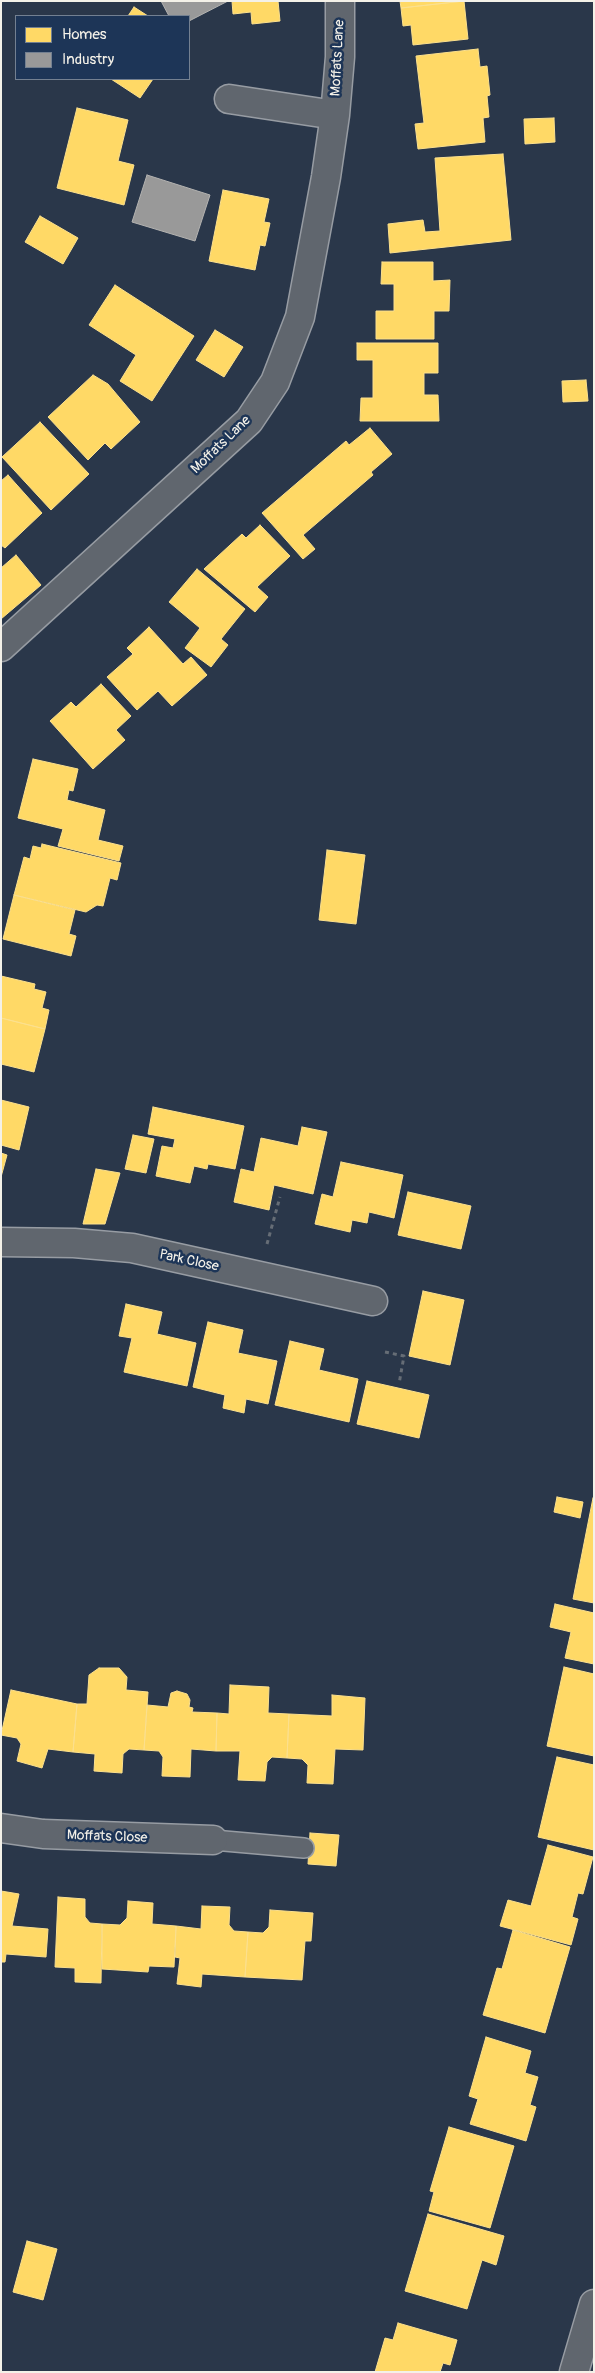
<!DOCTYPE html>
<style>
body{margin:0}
#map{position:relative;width:595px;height:2373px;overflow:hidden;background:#2a374a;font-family:Pangolin,sans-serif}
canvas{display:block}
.frame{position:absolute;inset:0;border:2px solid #f4f1e8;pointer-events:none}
.legend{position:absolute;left:15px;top:15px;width:175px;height:65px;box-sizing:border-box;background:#1d3557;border:1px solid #738091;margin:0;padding:6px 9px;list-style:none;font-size:15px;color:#f4f1e8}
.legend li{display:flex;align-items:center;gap:10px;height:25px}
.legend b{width:25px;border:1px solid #738091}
</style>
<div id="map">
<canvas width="595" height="2373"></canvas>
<div class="frame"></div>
<ul class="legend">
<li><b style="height:14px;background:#ffd966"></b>Homes</li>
<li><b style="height:14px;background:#999"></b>Industry</li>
</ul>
</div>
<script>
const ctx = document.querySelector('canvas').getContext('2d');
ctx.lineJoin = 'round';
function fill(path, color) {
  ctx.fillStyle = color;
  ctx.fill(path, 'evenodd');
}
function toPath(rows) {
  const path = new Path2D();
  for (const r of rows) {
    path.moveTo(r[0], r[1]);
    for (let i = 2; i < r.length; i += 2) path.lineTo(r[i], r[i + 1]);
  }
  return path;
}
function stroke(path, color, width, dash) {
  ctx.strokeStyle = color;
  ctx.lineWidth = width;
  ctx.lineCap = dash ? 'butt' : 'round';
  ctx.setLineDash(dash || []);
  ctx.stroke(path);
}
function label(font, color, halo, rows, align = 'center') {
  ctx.font = font + ' Pangolin,sans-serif';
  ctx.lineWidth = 5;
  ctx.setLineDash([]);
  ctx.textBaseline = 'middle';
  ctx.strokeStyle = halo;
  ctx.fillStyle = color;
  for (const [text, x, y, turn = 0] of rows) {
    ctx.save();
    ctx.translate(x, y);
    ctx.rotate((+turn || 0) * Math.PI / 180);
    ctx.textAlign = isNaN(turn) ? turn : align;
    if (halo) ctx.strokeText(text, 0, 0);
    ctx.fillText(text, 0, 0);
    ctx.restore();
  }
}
const homes = toPath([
 [232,1,278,1,280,21,252,24,251,12,233,14,232,1],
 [400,1,464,1,401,8,400,1],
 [464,1,468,39,413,45,411,25,403,26,401,8,464,1],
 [134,7,148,16,128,16,134,7],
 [478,49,480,67,487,66,490,95,487,96,489,117,483,118,485,142,418,149,415,124,424,123,416,56,478,49],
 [111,79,153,79,140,98,111,79],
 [77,108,128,120,118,161,134,165,124,205,57,188,77,108],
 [554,118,555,142,525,144,524,119,554,118],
 [503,154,511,240,390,253,388,224,423,220,425,232,440,231,435,158,503,154],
 [223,190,269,199,264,222,270,223,265,246,260,245,255,270,209,261,223,190],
 [40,216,78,238,63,264,25,242,40,216],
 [382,262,433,262,433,281,450,280,449,311,434,311,434,339,376,339,376,311,394,311,394,284,381,284,382,262],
 [115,285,194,336,152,401,120,381,136,355,89,325,115,285],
 [215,330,243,347,224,377,196,360,215,330],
 [357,343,438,343,438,373,424,373,424,395,438,395,439,421,360,421,361,398,373,398,373,360,357,360,357,343],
 [93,375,108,384,140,422,111,449,105,443,88,460,48,417,93,375],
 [586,380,588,401,563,402,562,381,586,380],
 [40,422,89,474,51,510,2,457,40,422],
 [370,428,392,454,371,472,373,475,303,535,315,549,303,559,262,513,346,441,349,445,370,428],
 [8,475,42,513,5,548,1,545,1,481,8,475],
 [260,525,290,556,257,587,268,597,255,612,204,569,242,534,246,538,260,525],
 [16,555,41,585,1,619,1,568,16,555],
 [197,569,245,609,221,639,228,645,211,667,185,648,200,628,169,602,197,569],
 [149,627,183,664,191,657,207,675,172,706,158,691,137,710,107,677,133,654,127,648,149,627],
 [101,684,131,716,116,730,125,740,93,769,50,721,71,702,76,707,101,684],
 [33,759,78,769,73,791,69,790,67,800,105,810,98,840,123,846,119,861,58,846,63,829,18,818,33,759],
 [42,844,121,863,117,880,110,878,103,906,97,905,86,912,14,895,24,857,30,859,33,846,41,848,42,844],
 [327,850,365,855,356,924,319,920,327,850],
 [14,895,75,910,69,934,76,936,71,956,3,939,14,895],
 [1,976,35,984,34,989,46,992,42,1008,49,1010,45,1029,1,1018,1,976],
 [1,1018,45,1029,34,1072,1,1064,1,1018],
 [1,1100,29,1107,19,1150,1,1145,1,1100],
 [153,1107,244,1126,235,1169,208,1164,207,1169,194,1166,190,1183,156,1176,162,1146,173,1148,175,1139,148,1134,153,1107],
 [302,1127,327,1132,313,1194,274,1185,269,1210,234,1202,241,1169,254,1172,261,1138,298,1146,302,1127],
 [133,1135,154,1139,146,1173,125,1169,133,1135],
 [1,1153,7,1155,1,1177,1,1153],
 [341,1162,403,1175,394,1218,369,1212,367,1223,352,1220,350,1232,315,1224,322,1194,333,1197,341,1162],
 [96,1169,120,1173,105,1224,83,1224,96,1169],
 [408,1192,471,1206,461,1249,398,1235,408,1192],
 [423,1291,464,1300,450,1365,409,1356,423,1291],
 [126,1304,162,1312,157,1334,196,1343,187,1386,124,1372,132,1338,119,1336,126,1304],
 [208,1322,243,1330,238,1353,277,1361,268,1404,246,1399,244,1413,223,1408,225,1395,193,1387,208,1322],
 [290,1341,324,1349,319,1370,358,1379,349,1422,275,1405,290,1341],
 [367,1381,429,1395,419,1438,357,1424,367,1381],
 [557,1497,583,1502,580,1518,554,1512,557,1497],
 [593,1498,594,1498,594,1603,573,1599,593,1498],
 [555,1604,594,1613,594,1664,565,1658,571,1632,550,1627,555,1604],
 [564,1667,594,1674,594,1756,547,1746,564,1667],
 [99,1668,119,1668,127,1677,126,1690,148,1692,144,1750,129,1749,123,1754,122,1773,94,1771,95,1754,73,1752,77,1704,87,1704,89,1675,99,1668],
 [230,1685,269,1687,268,1713,289,1714,287,1758,272,1757,267,1762,265,1781,238,1780,240,1751,216,1751,217,1713,229,1714,230,1685],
 [11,1690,77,1704,73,1752,48,1749,42,1768,17,1761,21,1744,17,1738,1,1735,11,1690],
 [177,1691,187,1694,190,1700,189,1707,193,1708,192,1712,217,1713,216,1751,191,1749,190,1777,162,1776,163,1757,159,1751,144,1750,147,1705,168,1707,171,1693,177,1691],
 [332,1695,365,1698,363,1750,335,1749,333,1784,307,1783,308,1765,302,1759,287,1758,289,1714,332,1716,332,1695],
 [557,1757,594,1765,594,1850,538,1837,557,1757],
 [310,1833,339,1835,336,1866,308,1864,310,1833],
 [548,1845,593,1857,583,1894,578,1893,572,1917,578,1919,571,1945,500,1926,508,1900,531,1906,548,1845],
 [1,1891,19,1894,12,1926,48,1929,46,1957,6,1954,5,1962,1,1962,1,1891],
 [58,1897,85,1899,85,1917,90,1923,102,1924,101,1983,75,1982,75,1968,55,1967,58,1897],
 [128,1901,153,1903,152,1924,176,1926,174,1967,149,1966,148,1972,102,1969,102,1924,120,1925,127,1918,128,1901],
 [202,1906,230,1907,229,1925,234,1931,248,1932,245,1977,202,1974,201,1987,177,1984,180,1958,175,1957,176,1926,201,1929,202,1906],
 [270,1910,313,1913,311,1941,305,1941,302,1980,245,1977,248,1932,263,1933,269,1927,270,1910],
 [513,1930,570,1947,545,2033,483,2015,497,1968,502,1969,513,1930],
 [486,2037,531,2051,525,2073,538,2077,530,2105,536,2107,526,2141,470,2124,478,2099,469,2096,486,2037],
 [449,2127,514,2146,490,2228,429,2211,434,2192,430,2191,449,2127],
 [428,2214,504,2236,496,2265,482,2260,467,2309,405,2291,428,2214],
 [27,2241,57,2249,43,2300,13,2292,27,2241],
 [398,2323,457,2340,450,2365,443,2363,440,2372,375,2372,385,2338,393,2340,398,2323]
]);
fill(homes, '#ffd966');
stroke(homes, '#fce08d', 1);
const industry = toPath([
 [161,1,228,1,189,21,189,16,169,16,161,1],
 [147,175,210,195,195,241,132,222,147,175]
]);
fill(industry, '#999');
stroke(industry, '#b4b3b1', 1);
const service = toPath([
 [213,1840,304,1848]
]);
const minor = toPath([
 [229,99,335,115],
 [1,647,249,421,275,382,300,317,326,177,335,115,340,57,340,1],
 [1,1242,74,1243,132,1248,373,1301],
 [1,1828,43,1834,213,1840],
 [574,2372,594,2304]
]);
stroke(service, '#979ca3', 22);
stroke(minor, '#979ca3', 31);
stroke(toPath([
 [267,1244,280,1197],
 [385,1352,404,1356,399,1384]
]), '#666d76', 3, [4, 4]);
stroke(service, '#60666e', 19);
stroke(minor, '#60666e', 28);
label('14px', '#f4f1e8', '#1d3557', [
 ["Moffats Lane",338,58,-87],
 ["Moffats Lane",221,445,-44],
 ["Park Close",189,1261,12],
 ["Moffats Close",107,1837,2]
]);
</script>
